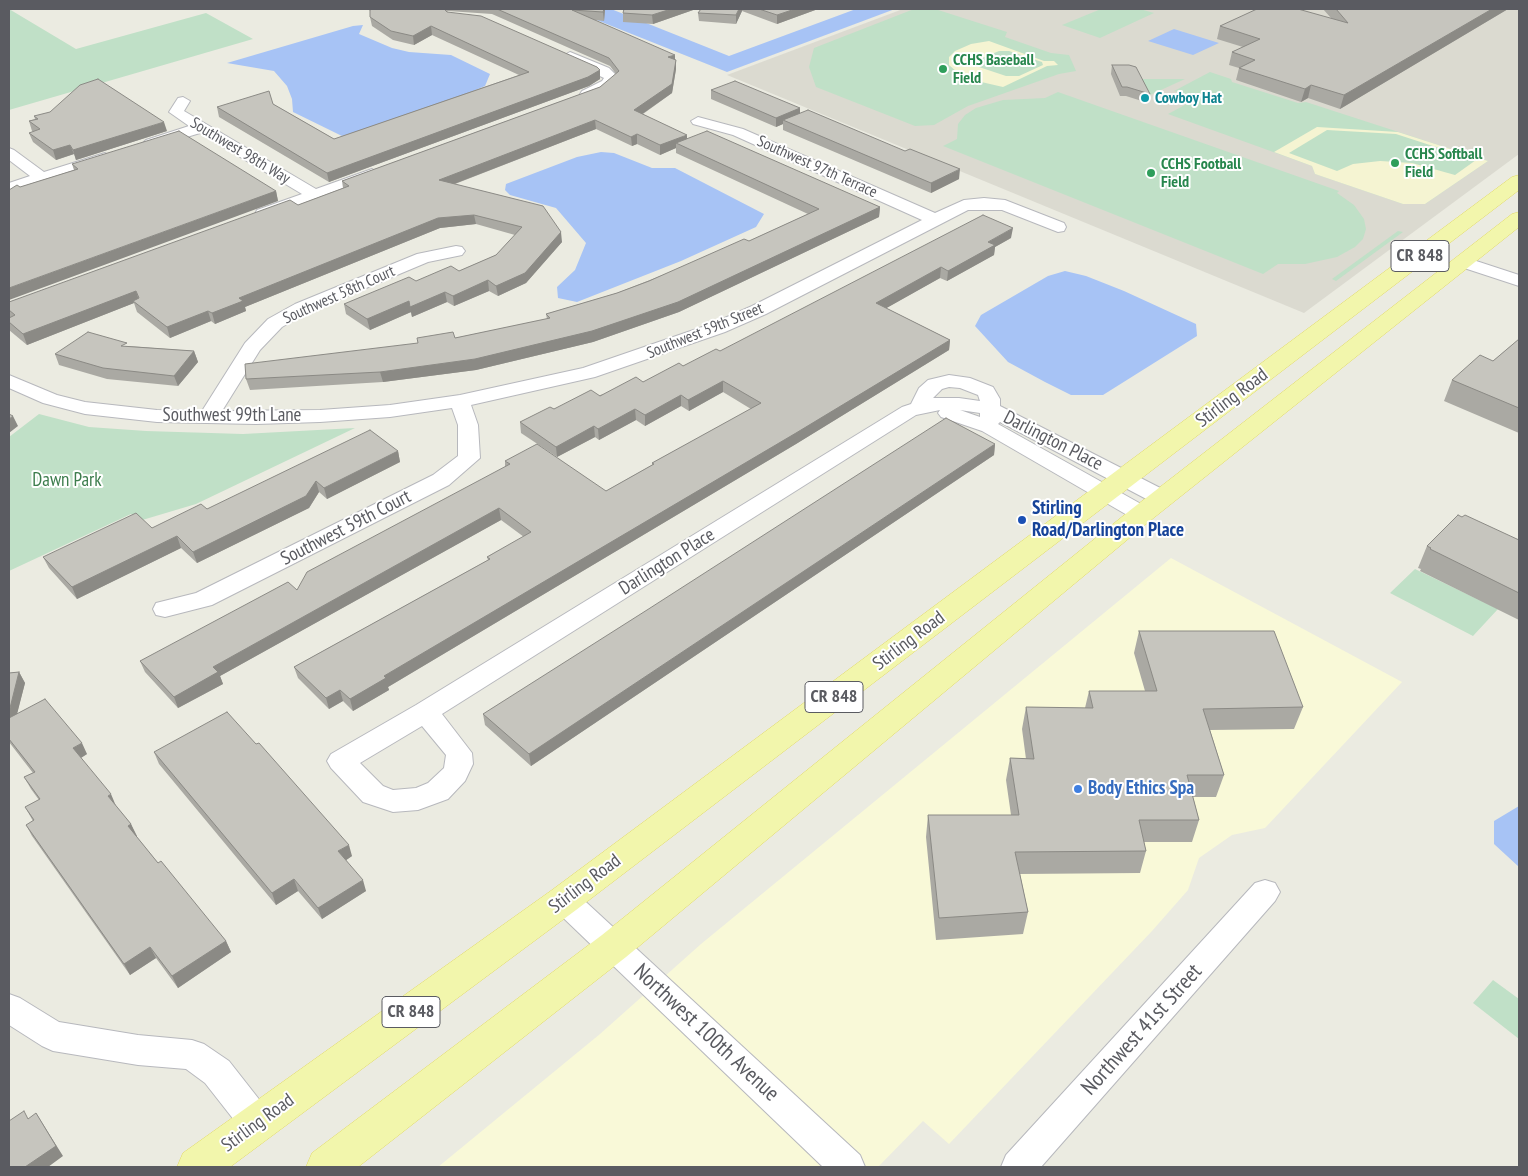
<!DOCTYPE html>
<style>
body{margin:0}
#map{position:relative;width:1528px;height:1176px;overflow:hidden;background:#ebebe1;font-family:"PT Sans Narrow",sans-serif}
canvas{display:block}
.frame{position:absolute;inset:0;border:10px solid #5a5b61;pointer-events:none}
</style>
<div id="map">
<canvas width="1528" height="1176"></canvas>
<div class="frame"></div>
</div>
<script>
const ctx = document.querySelector('canvas').getContext('2d');
ctx.lineJoin = 'round';
function fill(path, color) {
  ctx.fillStyle = color;
  ctx.fill(path, 'evenodd');
}
function toPath(rows) {
  const path = new Path2D();
  for (const r of rows) {
    path.moveTo(r[0], r[1]);
    for (let i = 2; i < r.length; i += 2) path.lineTo(r[i], r[i + 1]);
  }
  return path;
}
function stroke(path, color, width, dash) {
  ctx.strokeStyle = color;
  ctx.lineWidth = width;
  ctx.lineCap = dash ? 'butt' : 'round';
  ctx.setLineDash(dash || []);
  ctx.stroke(path);
}
function label(font, color, halo, rows, align = 'center') {
  ctx.font = font + ' "PT Sans Narrow",sans-serif';
  ctx.lineWidth = 4;
  ctx.setLineDash([]);
  ctx.textBaseline = 'middle';
  ctx.strokeStyle = halo;
  ctx.fillStyle = color;
  for (const [text, x, y, turn = 0] of rows) {
    ctx.save();
    ctx.translate(x, y);
    ctx.rotate((+turn || 0) * Math.PI / 180);
    ctx.textAlign = isNaN(turn) ? turn : align;
    if (halo) ctx.strokeText(text, 0, 0);
    ctx.fillText(text, 0, 0);
    ctx.restore();
  }
}
fill(toPath([
 [1171,558,1402,682,1265,828,1232,835,1199,858,1188,890,1152,931,949,1144,923,1121,878,1167,438,1167,600,1034,701,944]
]), '#f9f9d8');
fill(toPath([
 [903,9,1519,9,1519,154,1304,313,727,75]
]), '#dbdad0');
fill(toPath([
 [9,9,76,49,206,13,253,39,9,110],
 [914,9,935,9,1007,32,1005,37,1051,53,1069,55,1076,71,1059,74,968,106,934,125,915,126,816,87,809,67,814,48],
 [1101,9,1140,9,1154,13,1100,38,1062,25],
 [1210,72,1231,79,1232,82,1298,103,1306,102,1488,161,1425,204,1403,204,1315,174,1312,166,1168,114,1196,99,1174,91],
 [1142,79,1185,79,1150,95],
 [1058,92,1339,191,1337,193,1354,205,1364,219,1366,229,1363,239,1355,247,1337,257,1305,264,1278,264,1263,274,943,146,957,139,958,124,965,115,976,108,1003,100,1045,98],
 [1398,231,1403,232,1336,281,1332,279],
 [39,414,89,427,146,431,243,434,355,428,196,504,139,521,131,514,9,571,9,437],
 [1415,569,1498,609,1473,636,1390,593],
 [1493,980,1519,999,1519,1039,1473,1003]
]), '#c0e0c7');
fill(toPath([
 [989,41,1044,61,1054,61,1058,65,1047,66,1003,87,964,78,949,65,949,57,955,51,971,44],
 [999,51,1009,51,1042,62,1043,65,1019,76,1006,76,976,66,975,61],
 [1317,127,1398,132,1488,161,1425,204,1403,204,1315,174,1312,166,1274,152],
 [1327,130,1396,134,1476,160,1455,175,1412,163,1380,161,1353,164,1337,171,1289,153]
]), '#f5f4d2');
fill(toPath([
 [569,9,611,9,729,56,856,9,895,9,727,72],
 [363,25,359,34,392,48,409,52,451,55,490,74,485,86,420,114,342,136,293,112,292,99,287,86,274,71,227,63,353,26],
 [1174,29,1219,43,1193,55,1148,41],
 [601,152,614,153,652,168,675,168,764,214,756,227,681,261,577,302,558,298,557,287,575,270,586,243,556,208,510,195,505,190,506,184,577,157],
 [1065,271,1086,276,1124,291,1196,324,1197,336,1103,395,1071,395,1045,382,1008,362,975,326,981,315,1048,276],
 [1519,806,1519,867,1494,844,1494,821]
]), '#a7c3f5');
const street = toPath([
 [570,52,609,68,618,77,613,87,592,97,582,97,580,94,582,91,602,81,604,78,565,59,563,56,570,52],
 [183,97,190,101,184,111,316,189,372,169,380,174,378,177,269,218,257,218,255,214,257,210,302,194,200,133,151,148,143,143,146,140,189,126,169,112,178,98,183,97],
 [698,117,743,129,935,213,964,200,984,198,1005,200,1064,223,1066,227,1064,231,1058,232,1002,210,968,210,766,314,725,332,595,377,471,405,478,425,480,458,449,485,212,605,165,617,156,615,153,609,156,603,196,593,433,475,458,456,458,425,452,408,390,417,320,422,256,424,157,422,85,414,43,403,9,388,9,375,57,395,85,402,157,410,202,411,245,343,268,319,295,304,417,254,456,246,462,247,465,251,462,255,428,262,309,312,282,327,260,350,222,411,320,410,390,405,460,395,583,368,711,324,752,306,922,220,733,135,693,124,691,121,698,117],
 [9,148,14,150,44,172,105,153,113,158,111,161,9,193,9,183,30,176,9,160,9,148],
 [1464,257,1519,275,1519,286,1458,266,1455,262,1458,258,1464,257],
 [949,375,970,378,993,387,1000,399,1000,406,1170,493,1173,498,1170,503,1162,505,1154,503,1000,422,998,424,1150,509,1153,514,1150,519,1142,521,1134,519,982,431,941,417,938,413,940,410,916,415,442,714,472,753,473,764,465,781,448,799,418,810,393,812,363,802,331,768,327,761,331,754,416,705,902,407,911,404,919,388,928,380,949,375],
 [949,387,960,388,978,395,980,401,959,398,933,398,942,389,949,387],
 [960,410,980,413,980,417,960,410],
 [422,726,446,755,444,768,428,783,416,788,393,790,383,786,360,763,422,726],
 [1265,880,1275,883,1280,892,1275,901,1041,1167,1001,1167,1006,1155,1255,883,1265,880],
 [564,888,574,891,860,1155,865,1167,823,1167,554,909,549,900,554,891,564,888],
 [9,994,20,998,59,1022,138,1035,192,1040,204,1044,229,1061,269,1112,274,1123,269,1134,257,1139,245,1134,205,1083,186,1069,138,1065,53,1051,42,1046,9,1025,9,994]
]);
const primary = toPath([
 [1519,175,1519,190,576,910,230,1167,177,1167,183,1153,552,890,1512,177,1519,175],
 [1519,212,1519,227,1151,520,626,957,358,1167,306,1167,312,1153,602,935,1133,508,1512,214,1519,212]
]);
stroke(street, '#b7b8bd', 2);
stroke(primary, '#e1d864', 1);
fill(street, '#fff');
fill(primary, '#f2f6ac');
fill(toPath([
 [370,9,605,9,604,21,595,20,676,60,676,69,672,93,643,114,687,139,880,207,879,217,679,312,593,342,476,370,383,382,250,390,246,379,455,338,547,319,546,314,617,293,749,241,808,214,676,153,676,148,660,155,637,144,632,146,596,129,455,184,562,242,526,283,498,296,489,291,454,306,447,302,412,317,411,312,370,330,346,314,344,304,416,281,459,271,496,255,515,235,476,224,440,228,245,307,246,311,215,324,211,321,170,338,137,312,134,303,27,345,9,330,9,318,10,317,9,316,9,302,298,205,343,188,342,181,600,87,616,74,610,66,492,14,448,11,447,12,600,70,600,79,589,86,329,182,219,117,217,107,273,104,334,139,519,75,432,35,414,45,393,40,372,26,370,17],
 [624,9,696,9,653,24,623,22,623,13],
 [701,9,818,9,777,24,742,11,736,24,699,21,698,13],
 [1323,9,1508,9,1340,109,1308,98,1301,102,1236,80,1239,68,1229,65,1232,52,1243,47,1217,39,1220,26,1331,18],
 [1112,65,1150,94,1148,103,1126,96,1120,96,1111,74],
 [711,90,800,108,800,113,959,179,931,193,783,130,783,124,776,127,711,99],
 [34,116,167,131,76,160,74,154,56,160,33,142,29,133,33,132,32,131,29,121,35,119],
 [72,164,276,191,278,201,20,187,74,170],
 [1011,238,995,247,994,255,947,281,940,278,886,308,950,340,949,350,796,444,388,687,389,690,353,711,343,701,329,709,298,678,294,667,488,560,487,557,524,537,501,520,220,676,223,684,178,708,145,672,140,661,297,590,505,467,505,461,606,491,652,465,652,463,751,409,723,392,689,411,681,406,645,426,636,420,599,440,595,437,557,457,521,433,520,422,554,409,643,382,720,351],
 [1519,339,1519,433,1444,401,1452,380,1493,361],
 [128,346,194,351,198,362,178,386,107,379,59,365,55,354],
 [995,444,994,455,531,766,485,725,483,714],
 [398,451,400,462,327,499,319,492,309,508,197,563,181,548,77,599,49,568,43,557,152,528,207,509],
 [1519,540,1519,620,1420,571,1421,569,1418,568,1427,546],
 [1139,631,1303,707,1294,729,1210,730,1224,775,1216,797,1193,797,1199,820,1192,842,1144,842,1146,851,1140,873,1020,874,1028,912,1023,934,936,940,926,837,928,815,1011,815,1006,780,1010,758,1026,759,1022,729,1026,707,1085,708,1089,691,1145,691,1134,653],
 [19,672,25,683,17,713,87,754,81,758,116,806,131,824,136,836,158,863,226,941,231,952,178,988,156,958,130,975,32,836,26,825,33,821,25,807,39,800,31,789,24,777,33,773,9,742,9,673],
 [154,752,352,856,346,860,366,891,322,919,298,891,276,905,159,764]
]), '#aaa9a3');
fill(toPath([
 [604,9,605,9,604,21,603,12],
 [671,9,696,9,653,24,652,15],
 [739,9,742,9,742,11,736,24,736,15],
 [795,9,818,9,777,24,777,15],
 [1492,9,1508,9,1340,109,1344,95],
 [431,26,432,35,414,45,413,36],
 [675,55,675,63,668,57],
 [676,60,676,69,672,93,635,119,634,110],
 [600,70,600,79,589,86,329,182,327,173],
 [1311,85,1308,98,1301,102,1305,89],
 [800,108,800,117,783,120,783,124,776,127,776,118],
 [595,120,596,129,441,189,439,180],
 [164,122,167,131,76,160,73,150],
 [637,134,637,144,632,146,631,137],
 [687,135,687,144,676,143,676,148,660,155,660,145],
 [70,145,74,154,56,160,53,150],
 [960,169,959,179,931,193,931,183],
 [276,191,278,201,9,300,9,288],
 [880,207,879,217,679,312,593,342,476,370,383,382,380,372,475,359],
 [474,215,476,224,440,228,245,307,246,311,215,324,212,313,239,298,438,218],
 [1013,228,1011,238,995,247,994,255,947,281,948,271,988,242],
 [561,232,562,242,526,283,498,296,496,286],
 [941,267,940,278,876,314,876,303],
 [488,280,489,291,454,306,453,296],
 [136,291,139,301,133,301,134,303,27,345,23,334],
 [445,292,447,302,412,317,410,307],
 [409,301,411,312,370,330,367,319],
 [208,311,211,321,170,338,167,327],
 [950,340,949,350,796,444,388,687,389,690,353,711,350,699,384,676],
 [194,351,198,362,178,386,174,376],
 [723,381,723,392,689,411,688,400],
 [681,395,681,406,645,426,645,415],
 [635,409,636,420,599,440,598,429],
 [13,416,18,426,9,433,9,419],
 [594,426,595,437,557,457,556,447],
 [995,444,994,455,531,766,529,754],
 [398,451,400,462,327,499,324,488],
 [316,481,319,492,309,508,197,563,193,552],
 [499,508,501,520,220,676,223,684,178,708,174,697,213,667],
 [177,536,181,548,77,599,72,587],
 [19,672,25,683,13,730,9,721,9,712],
 [340,690,343,701,329,709,326,698],
 [82,743,87,754,79,759,73,748],
 [111,794,116,806,108,796],
 [131,824,137,836,134,837,128,826],
 [349,845,352,856,342,863,338,851],
 [294,879,298,891,276,905,272,893],
 [363,880,366,891,322,919,318,908],
 [226,941,231,952,178,988,172,976],
 [150,947,156,958,130,975,124,964],
 [36,1113,63,1156,48,1167,25,1167]
]), '#8b8a85');
const building = toPath([
 [497,9,604,9,603,12,572,10,675,55,668,57,676,60,672,84,634,110,687,135,660,145,637,134,631,137,595,120,439,180,543,206,561,232,525,273,496,286,488,280,453,296,445,292,410,307,409,301,367,319,344,304,409,277,416,281,451,266,459,271,496,255,522,227,474,215,438,218,239,298,243,301,212,313,208,311,167,327,133,301,139,298,136,291,23,334,9,322,9,318,15,315,9,310,9,302,290,200,298,205,349,186,342,181,600,87,619,71,609,58,497,9],
 [624,9,671,9,652,15,623,13,624,9],
 [701,9,739,9,736,15,698,13,701,9],
 [759,9,795,9,777,15,759,9],
 [1257,9,1298,9,1348,23,1336,9,1492,9,1344,95,1311,85,1305,89,1239,68,1255,60,1232,52,1260,39,1220,26,1257,9],
 [370,10,370,9,444,9,447,12,481,16,597,67,600,70,588,77,327,173,217,107,269,91,273,104,334,139,529,72,431,26,413,36,391,31,370,17,370,10],
 [1112,65,1129,65,1136,67,1150,94,1127,87,1122,87,1112,65],
 [98,79,164,122,73,150,70,145,53,150,29,133,40,129,29,121,38,119,34,116,50,112,80,85,98,79],
 [735,81,800,108,776,118,711,90,735,81],
 [808,110,905,151,910,149,960,169,931,183,783,120,808,110],
 [179,131,276,191,9,288,9,190,17,185,20,187,78,169,72,164,179,131],
 [707,131,880,207,678,302,592,331,475,359,380,372,246,379,245,364,418,343,417,338,453,332,455,338,550,318,546,314,617,293,649,281,744,239,749,241,819,209,676,143,707,131],
 [983,215,1013,228,988,242,995,245,948,271,941,267,876,303,950,340,796,433,384,676,386,678,350,699,340,690,326,698,294,667,490,559,487,557,531,532,499,508,213,667,218,672,174,697,140,661,288,582,297,590,307,572,510,464,505,461,537,444,606,491,654,464,652,463,761,403,723,381,688,400,681,395,645,415,635,409,598,429,594,426,556,447,520,422,550,407,554,409,591,390,600,396,636,377,643,382,679,363,683,366,716,349,720,351,983,215],
 [88,332,127,343,121,346,194,351,174,376,103,368,55,354,88,332],
 [1519,339,1519,408,1452,380,1480,355,1493,361,1519,339],
 [9,414,13,416,9,419,9,414],
 [946,418,995,444,529,754,483,714,647,610,946,418],
 [370,430,398,451,324,488,316,481,306,496,193,552,177,536,72,587,43,557,136,513,152,528,201,504,207,509,370,430],
 [1458,515,1462,517,1465,515,1519,540,1519,593,1430,549,1431,548,1427,546,1458,515],
 [1139,631,1274,631,1303,707,1203,709,1224,775,1187,775,1199,820,1139,820,1146,851,1015,852,1028,912,939,918,928,815,1019,815,1010,758,1034,759,1026,707,1093,708,1089,691,1157,691,1139,631],
 [19,672,9,712,9,673,19,672],
 [45,699,82,743,73,748,111,794,108,796,131,824,128,826,158,863,161,861,226,941,172,976,150,947,124,964,26,825,34,820,25,807,40,799,24,777,35,772,9,739,9,718,45,699],
 [227,712,256,744,259,743,349,845,338,851,363,880,318,908,294,879,272,893,154,752,227,712],
 [24,1111,28,1119,36,1113,56,1146,25,1167,9,1167,9,1121,24,1111]
]);
fill(building, '#c6c5be');
stroke(building, '#8b8a85', 1);
for (const [x, y, r, color] of [
 [943,69,5,"#2e9e5b"],
 [1145,98,5,"#0f9aa8"],
 [1395,163,5,"#2e9e5b"],
 [1151,173,5,"#2e9e5b"],
 [1022,520,5,"#1a4fb4"],
 [1078,789,5,"#3f7fe0"]
]) {
  const dot = new Path2D();
  dot.arc(x, y, r, 0, 2 * Math.PI);
  ctx.fillStyle = color;
  ctx.fill(dot);
  stroke(dot, '#fff', 2);
}
label('bold 16px', '#27864d', '#fff', [
 ["CCHS Baseball",953,60],
 ["Field",953,78],
 ["CCHS Softball",1405,154],
 ["Field",1405,172],
 ["CCHS Football",1161,164],
 ["Field",1161,182]
], 'left');
label('bold 16px', '#0d838f', '#fff', [
 ["Cowboy Hat",1155,98]
], 'left');
label('16px', '#5a5b61', '#fff', [
 ["Southwest 98th Way",240,151,31],
 ["Southwest 97th Terrace",817,167,24],
 ["Southwest 58th Court",339,295,-24],
 ["Southwest 59th Street",705,331,-22]
]);
for (const [x, y, w] of [
 [1420,256,58],
 [834,697,58],
 [411,1012,58]
]) {
  const box = new Path2D();
  box.roundRect(x - w / 2, y - 15.5, w, 31, 4);
  ctx.fillStyle = '#fff';
  ctx.fill(box);
  stroke(box, '#5a5b61', 1);
}
label('bold 18px', '#5a5b61', null, [
 ["CR 848",1420,256],
 ["CR 848",834,697],
 ["CR 848",411,1012]
]);
label('19px', '#5a5b61', '#fff', [
 ["Stirling Road",1232,398,-37],
 ["Southwest 99th Lane",232,416],
 ["Darlington Place",1053,441,27],
 ["Southwest 59th Court",346,528,-27],
 ["Darlington Place",667,562,-32],
 ["Stirling Road",909,641,-37],
 ["Stirling Road",585,884,-37],
 ["Stirling Road",258,1123,-36]
]);
label('19px', '#3d7d4d', '#fff', [
 ["Dawn Park",67,481]
]);
label('bold 19px', '#164399', '#fff', [
 ["Stirling",1032,509],
 ["Road/Darlington Place",1032,531]
], 'left');
label('bold 19px', '#366cbe', '#fff', [
 ["Body Ethics Spa",1088,789]
], 'left');
label('22px', '#5a5b61', '#fff', [
 ["Northwest 41st Street",1142,1030,-48],
 ["Northwest 100th Avenue",706,1033,43]
]);
</script>
